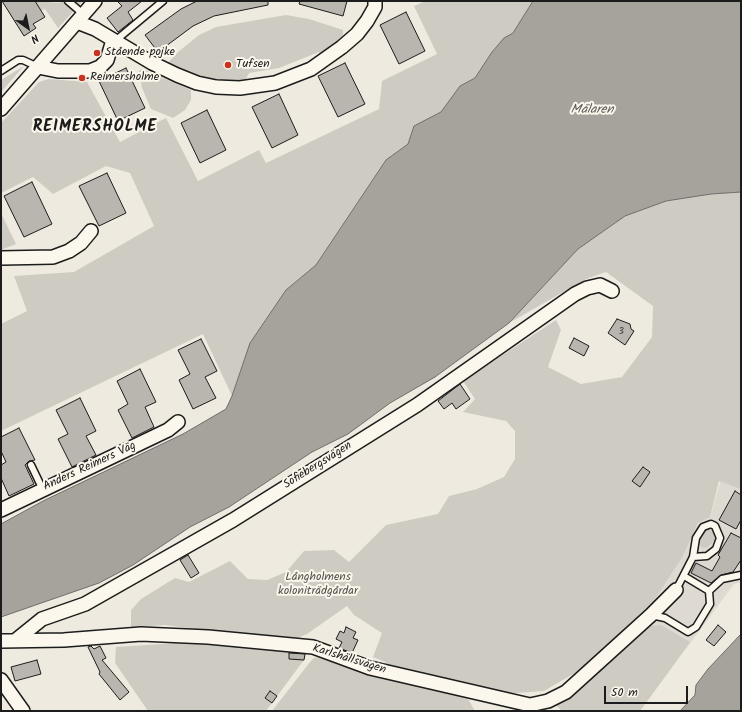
<!DOCTYPE html>
<meta charset="utf-8">
<style>
body{margin:0}
#map{position:relative;width:742px;height:712px;overflow:hidden;background:#eeeadf;font-family:Kalam,sans-serif}
canvas{display:block}
.frame{position:absolute;inset:0;border:2px solid #1c1c1c;pointer-events:none}
.north{position:absolute;left:8px;top:8px;width:40px;height:40px;-webkit-text-stroke:3px #fbf7ec;paint-order:stroke;rotate:147deg;font-size:11px;font-weight:700;line-height:16px;text-align:center;color:#1c1c1c}
.north::after{content:'';display:block;margin:auto;width:14px;height:18px;background:#1c1c1c;clip-path:polygon(50% 0,100% 100%,50% 72%,0 100%)}
.scale{position:absolute;left:604px;top:686px;width:84px;height:18px;box-sizing:border-box;border:2px solid #1c1c1c;border-top:0;padding-left:5px;font-size:12px;line-height:14px;white-space:nowrap;color:#1c1c1c;-webkit-text-stroke:3px #fbf7ec;paint-order:stroke}
</style>
<div id="map">
<canvas width="742" height="712"></canvas>
<div class="frame"></div>
<div class="north">N</div>
<div class="scale">50 m</div>
</div>
<script>
const ctx = document.querySelector('canvas').getContext('2d');
ctx.lineJoin = 'round';
function fill(path, color) {
  ctx.fillStyle = color;
  ctx.fill(path, 'evenodd');
}
function toPath(rows) {
  const path = new Path2D();
  for (const r of rows) {
    path.moveTo(r[0], r[1]);
    for (let i = 2; i < r.length; i += 2) path.lineTo(r[i], r[i + 1]);
  }
  return path;
}
function stroke(path, color, width, dash) {
  ctx.strokeStyle = color;
  ctx.lineWidth = width;
  ctx.lineCap = dash ? 'butt' : 'round';
  ctx.setLineDash(dash || []);
  ctx.stroke(path);
}
function label(font, color, halo, rows, align = 'center') {
  ctx.font = font + ' Kalam,sans-serif';
  ctx.lineWidth = 4;
  ctx.setLineDash([]);
  ctx.textBaseline = 'middle';
  ctx.strokeStyle = halo;
  ctx.fillStyle = color;
  for (const [text, x, y, turn = 0] of rows) {
    ctx.save();
    ctx.translate(x, y);
    ctx.rotate((+turn || 0) * Math.PI / 180);
    ctx.textAlign = isNaN(turn) ? turn : align;
    if (halo) ctx.strokeText(text, 0, 0);
    ctx.fillText(text, 0, 0);
    ctx.restore();
  }
}
fill(toPath([
 [741,411,741,582,734,584,640,711,562,711,648,626,653,602,682,558,698,523,710,517]
]), '#dedad1');
fill(toPath([
 [35,1,60,3,59,1,83,1,58,28,45,9,41,11],
 [426,1,533,1,513,33,504,38,492,52,475,78,460,86,441,112,414,127,408,144,386,160,316,265,286,290,250,343,232,396,203,334,1,431,1,324,27,311,14,276,74,272,154,226,130,173,106,166,53,194,33,177,1,193,1,123,39,82,49,79,87,82,120,142,166,118,198,181,259,150,266,163,379,109,382,81,437,54,414,6],
 [286,15,309,19,343,30,343,35,321,58,319,52,279,68,249,73,244,83,214,83,168,63,178,52,199,35,216,27],
 [24,66,1,92,1,80],
 [142,69,191,90,191,100,185,110,173,118,151,109,142,88,139,71],
 [741,192,741,489,719,481,710,517,698,523,682,558,653,602,580,670,544,691,503,694,392,668,385,662,373,657,382,633,354,615,347,606,307,634,293,640,239,635,165,625,131,627,131,610,141,599,175,578,189,582,230,561,248,579,267,580,286,572,304,551,334,550,349,562,386,525,438,514,449,496,477,489,504,477,515,459,515,431,506,421,463,412,475,399,463,381,556,320,561,330,548,367,581,384,622,377,652,337,653,306,606,272,586,279,509,323,578,249,625,216,666,201,711,194],
 [1,213,16,244,1,250],
 [708,529,714,531,716,538,708,547,704,548,701,547,699,540,703,533],
 [661,625,690,642,640,711,562,711,554,703,648,626],
 [193,642,305,652,304,660,266,711,148,711,115,663,116,647],
 [320,657,468,699,475,711,272,711,310,662,314,658]
]), '#ceccc2');
const water = toPath([
 [533,1,741,1,741,192,711,194,666,201,625,216,578,249,509,323,435,377,390,403,348,434,312,452,229,507,190,527,133,565,99,583,1,617,1,524,43,501,183,434,226,409,232,396,250,343,286,290,316,265,386,160,408,144,414,126,441,112,460,86,475,78,492,52,504,38,513,33,533,1],
 [741,634,741,711,680,711,695,695,696,685,708,669,741,634]
]);
fill(water, '#a6a39d');
stroke(water, '#6f6d69', 1);
const building = toPath([
 [2,1,35,1,45,17,33,24,36,28,24,36,2,1],
 [117,1,142,1,128,12,133,20,118,32,107,18,122,6,117,1],
 [197,1,268,1,268,5,214,16,193,26,158,52,145,35,181,9,197,1],
 [300,1,347,1,343,16,299,4,300,1],
 [406,12,425,51,399,64,380,25,406,12],
 [345,63,365,104,338,117,318,76,345,63],
 [126,68,145,108,118,121,99,81,126,68],
 [279,94,298,135,272,148,252,107,279,94],
 [207,110,226,150,200,163,181,123,207,110],
 [107,173,126,213,99,226,79,186,107,173],
 [32,182,52,224,24,237,4,196,32,182],
 [617,319,630,324,631,329,634,331,625,345,608,333,617,319],
 [574,338,589,346,584,356,569,348,574,338],
 [201,339,217,371,205,377,216,398,193,409,179,380,190,374,178,350,201,339],
 [140,369,156,402,145,407,154,427,132,438,118,410,128,404,117,381,140,369],
 [460,384,470,399,456,409,452,403,444,409,438,401,460,384],
 [80,398,96,431,86,436,96,455,72,467,58,439,68,434,56,410,80,398],
 [19,428,35,460,29,461,25,465,34,484,9,496,1,478,1,465,6,462,1,451,1,437,19,428],
 [643,467,650,472,640,487,632,481,643,467],
 [735,491,741,495,741,520,736,529,719,520,735,491],
 [731,533,741,538,741,560,733,572,721,575,711,583,691,573,696,563,712,571,720,557,718,555,731,533],
 [188,555,199,573,191,578,180,560,188,555],
 [718,625,726,632,714,646,706,640,718,625],
 [346,627,356,632,353,638,358,640,352,653,339,648,342,642,336,639,340,631,344,633,346,627],
 [91,646,94,649,100,646,106,658,102,660,129,692,120,700,99,674,100,672,88,647,91,646],
 [289,653,305,654,304,660,289,659,289,653],
 [37,660,41,674,15,681,11,667,37,660],
 [270,691,277,696,272,703,265,698,270,691]
]);
fill(building, '#b9b6af');
stroke(building, '#1c1c1c', 1);
const lane = toPath([
 [68,1,82,13],
 [115,41,163,1],
 [1,71,18,60,23,60,38,67],
 [31,465,43,490],
 [676,590,693,557,707,556,716,549,720,538,715,526,711,524,703,527,696,538,693,557],
 [709,591,722,579,741,575],
 [651,615,665,618,688,632,696,627,710,604,709,591,684,576]
]);
const street = toPath([
 [77,22,95,29,152,63,177,75,197,83,216,87,240,88,275,83,311,69,342,47,357,34,367,21,375,7,375,1],
 [38,67,58,71,90,71,100,67,107,60,113,40],
 [1,109,95,1],
 [1,258,53,257,69,251,81,243,91,231],
 [1,510,168,430,178,422],
 [16,640,42,619,85,604,233,520,417,405,575,294,587,288,600,285,612,291],
 [1,641,64,640,141,634,208,637,313,647,370,668,530,705,548,701,566,692,651,615,676,590],
 [1,680,23,711]
]);
stroke(lane, '#1c1c1c', 9);
stroke(street, '#1c1c1c', 16);
stroke(lane, '#fbf7ec', 6);
stroke(street, '#fbf7ec', 13);
for (const [x, y, r, color] of [
 [97,53,4,"#c8321e"],
 [228,65,4,"#c8321e"],
 [82,78,4,"#c8321e"]
]) {
  const dot = new Path2D();
  dot.arc(x, y, r, 0, 2 * Math.PI);
  ctx.fillStyle = color;
  ctx.fill(dot);
  stroke(dot, '#fbf7ec', 1.5);
}
label('10px', '#434241', null, [
 ["3",621,332]
]);
label('12px', '#1c1c1c', '#fbf7ec', [
 ["Stående pojke",105,53],
 ["Tufsen",236,65],
 ["Reimersholme",90,78]
], 'left');
label('12px', '#1c1c1c', '#fbf7ec', [
 ["Sofiebergsvägen",318,466,-32],
 ["Anders Reimers Väg",90,467,-25],
 ["Karlshällsvägen",349,660,17]
]);
label('12px', '#51514e', '#fbf7ec', [
 ["Långholmens",318,578],
 ["koloniträdgårdar",318,592]
]);
label('italic 13px', '#5a5956', '#fbf7ec', [
 ["Mälaren",592,111]
]);
ctx.letterSpacing = '1px';
label('bold 16px', '#1c1c1c', '#fbf7ec', [
 ["REIMERSHOLME",95,128]
]);
ctx.letterSpacing = '0px';
</script>
